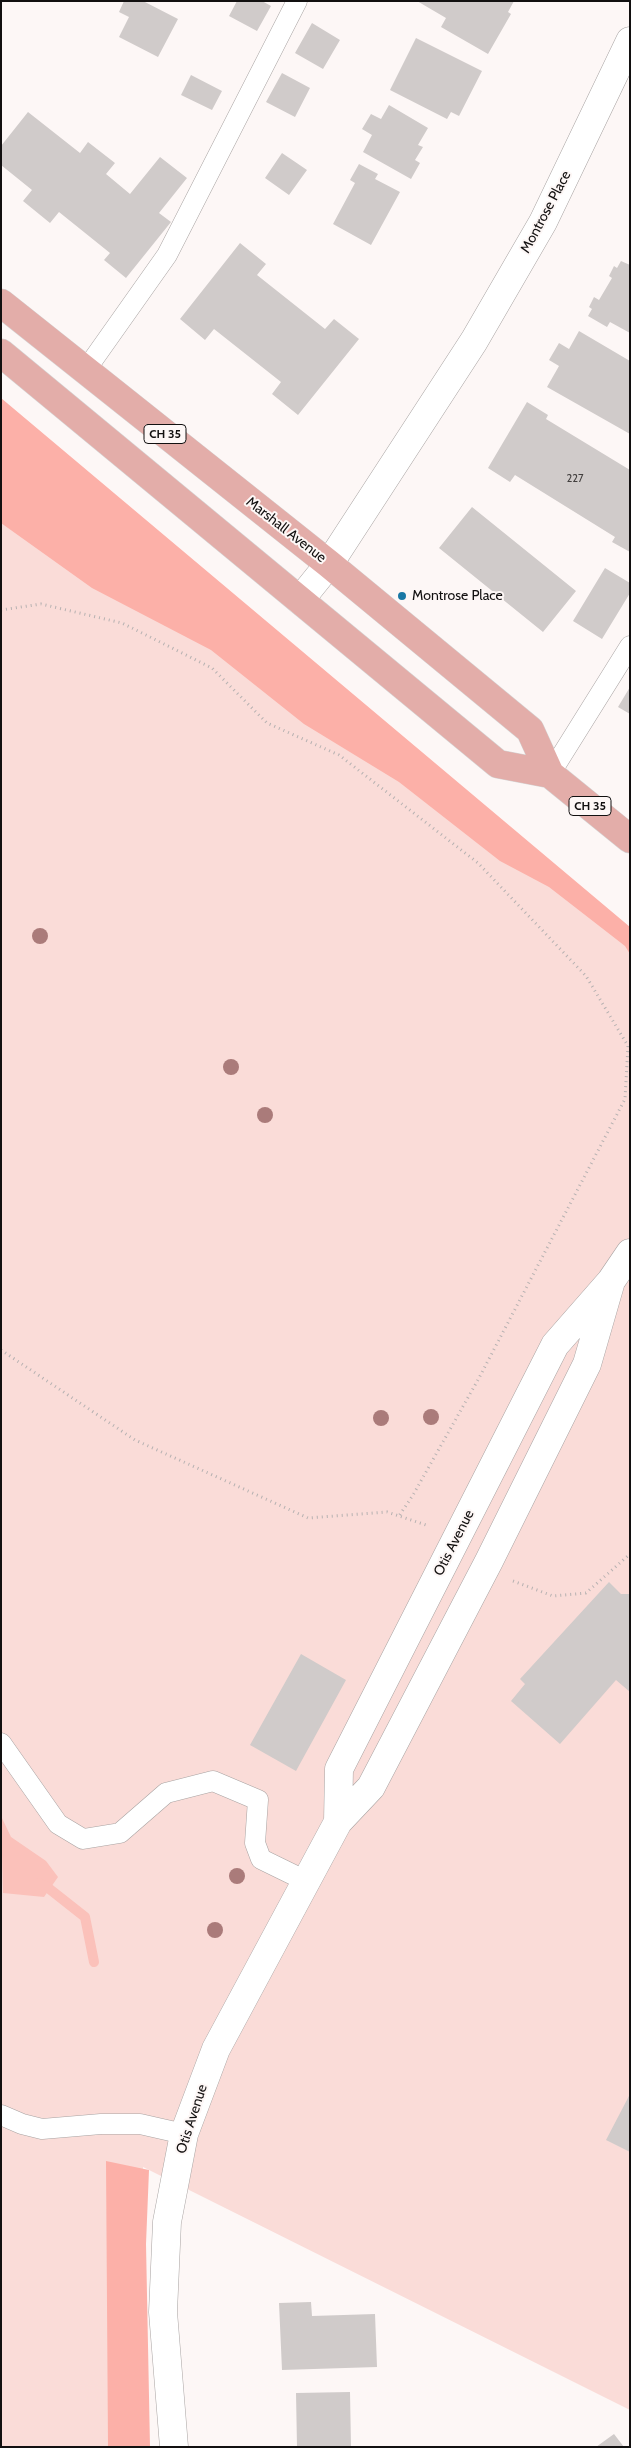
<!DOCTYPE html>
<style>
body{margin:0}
#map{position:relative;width:631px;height:2448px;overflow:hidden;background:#fdf7f6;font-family:Cabin,sans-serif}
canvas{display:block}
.frame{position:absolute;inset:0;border:2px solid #121010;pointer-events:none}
</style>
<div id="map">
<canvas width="631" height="2448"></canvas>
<div class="frame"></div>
</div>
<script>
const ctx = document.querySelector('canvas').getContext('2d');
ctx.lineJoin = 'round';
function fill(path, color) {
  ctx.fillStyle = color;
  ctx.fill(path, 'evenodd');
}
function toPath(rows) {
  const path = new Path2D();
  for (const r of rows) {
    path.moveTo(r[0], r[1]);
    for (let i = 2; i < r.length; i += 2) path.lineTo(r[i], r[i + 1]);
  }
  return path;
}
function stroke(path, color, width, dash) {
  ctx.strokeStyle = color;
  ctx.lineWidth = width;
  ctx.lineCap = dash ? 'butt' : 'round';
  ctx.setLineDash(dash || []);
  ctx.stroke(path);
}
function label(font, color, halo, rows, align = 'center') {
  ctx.font = font + ' Cabin,sans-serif';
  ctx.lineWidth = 4;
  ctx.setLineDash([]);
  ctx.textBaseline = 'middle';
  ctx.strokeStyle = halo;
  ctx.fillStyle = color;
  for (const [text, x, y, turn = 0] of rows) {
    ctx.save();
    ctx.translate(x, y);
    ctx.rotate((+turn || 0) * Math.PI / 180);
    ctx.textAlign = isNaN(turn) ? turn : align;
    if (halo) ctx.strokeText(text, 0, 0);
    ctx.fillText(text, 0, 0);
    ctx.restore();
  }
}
fill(toPath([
 [1,408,630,935,630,2410,143,2167,141,2388,143,2447,1,2447]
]), '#fadcd8');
fill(toPath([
 [1,398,630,927,630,954,625,946,549,887,500,861,399,782,304,724,211,650,92,588,1,523],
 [106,2161,149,2170,146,2244,150,2447,108,2447]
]), '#fcb0a8');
fill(toPath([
 [1,1816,11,1837,46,1861,58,1877,44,1897,3,1893]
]), '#fbc1ba');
stroke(toPath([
 [39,1883,47,1887,85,1917,94,1962]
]), '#fbc1ba', 10);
fill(toPath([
 [124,1,143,1,178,19,158,57,119,37,129,17,119,12],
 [237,1,262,1,271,6,257,31,229,16],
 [417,1,514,1,508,12,511,14,488,54,441,27,446,18],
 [312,23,340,40,323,69,295,53],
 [416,38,482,71,459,116,451,112,447,119,390,90],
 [282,73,310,88,295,117,266,102],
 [191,75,222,91,212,110,181,95],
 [389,105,428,128,418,145,423,147,415,160,420,163,411,179,363,152,372,135,362,129,371,114,381,119],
 [28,112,80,153,88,142,115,163,106,174,130,194,160,157,187,178,159,213,171,222,126,278,104,260,110,253,59,212,50,223,23,201,32,190,1,165,1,146],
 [282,153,307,170,289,195,265,178],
 [359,164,378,174,375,179,400,192,371,245,333,224,355,183,350,180],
 [240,243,266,264,257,275,325,329,334,319,359,339,298,415,272,394,281,382,214,329,205,340,180,319],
 [621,261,630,265,630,333,610,322,607,327,588,316,592,309,589,307,594,297,599,300,612,278,609,276,614,266,617,268],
 [579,331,630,361,630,434,547,387,559,366,549,360,559,343,569,349],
 [527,402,548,415,546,419,630,470,630,552,612,542,615,537,515,475,510,482,488,468],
 [472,507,576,591,543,632,439,548],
 [605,568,630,583,630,593,602,639,573,621],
 [630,687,630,714,618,707],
 [609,1582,621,1594,630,1594,630,1692,616,1680,560,1744,511,1701,525,1684,520,1679],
 [301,1654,346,1680,296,1771,250,1745],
 [630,2094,630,2152,606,2140],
 [311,2302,312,2316,375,2314,377,2367,282,2370,279,2303],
 [350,2392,351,2447,297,2447,296,2393],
 [614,2434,624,2447,596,2447]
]), '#d0cbca');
const lane = toPath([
 [85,371,167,255,297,1],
 [550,774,630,646],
 [1,1743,58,1824,83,1839,120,1833,166,1793,213,1781,258,1800,255,1843,261,1859,306,1881],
 [1,2115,22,2124,42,2129,101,2124,140,2124,184,2134]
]);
const street = toPath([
 [300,600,329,564,474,341,543,222,630,41],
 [338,1822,339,1769,555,1345,611,1281,630,1253],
 [174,2447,163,2312,167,2222,184,2134,216,2049,338,1822,371,1787,489,1561,587,1364,611,1281]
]);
const primary = toPath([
 [1,303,329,564,530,730,550,774,630,839],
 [1,353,498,764,550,774]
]);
stroke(lane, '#a8a3a2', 21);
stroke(street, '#a8a3a2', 29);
stroke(primary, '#d4d4d4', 29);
stroke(toPath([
 [1,610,41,604,122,623,212,668,267,723,339,755,478,863,586,976,628,1046,625,1099,479,1378,413,1495,399,1516],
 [1,1350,135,1440,308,1518,387,1512,429,1526],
 [513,1581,553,1596,586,1593,630,1554]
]), '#b6b1b1', 3, [1, 4]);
stroke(lane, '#fff', 20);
stroke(street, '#fff', 28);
stroke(primary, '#e3ada9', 28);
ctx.fillStyle = '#aa7b7a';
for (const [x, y] of [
 [40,936],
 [231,1067],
 [265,1115],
 [431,1417],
 [381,1418],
 [237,1876],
 [215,1930]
]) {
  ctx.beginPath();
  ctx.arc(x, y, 8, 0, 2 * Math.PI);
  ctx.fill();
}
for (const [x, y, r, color] of [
 [402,596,5,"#1978a5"]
]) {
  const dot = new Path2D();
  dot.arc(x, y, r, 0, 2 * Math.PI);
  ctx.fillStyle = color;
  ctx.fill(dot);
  stroke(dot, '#fdf7f6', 2);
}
label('11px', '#423f3e', null, [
 ["227",575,479]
]);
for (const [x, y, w] of [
 [165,434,42],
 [590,806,42]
]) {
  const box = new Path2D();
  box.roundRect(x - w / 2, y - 9.5, w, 19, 4);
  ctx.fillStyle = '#fdf7f6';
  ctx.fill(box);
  stroke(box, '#121010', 1);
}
label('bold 12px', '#121010', null, [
 ["CH 35",165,434],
 ["CH 35",590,806]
]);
label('14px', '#121010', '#fdf7f6', [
 ["Montrose Place",546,212,-62],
 ["Marshall Avenue",286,530,38],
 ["Otis Avenue",454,1543,-63],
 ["Otis Avenue",192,2119,-72]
]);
label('14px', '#121010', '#fdf7f6', [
 ["Montrose Place",412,596]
], 'left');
</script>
